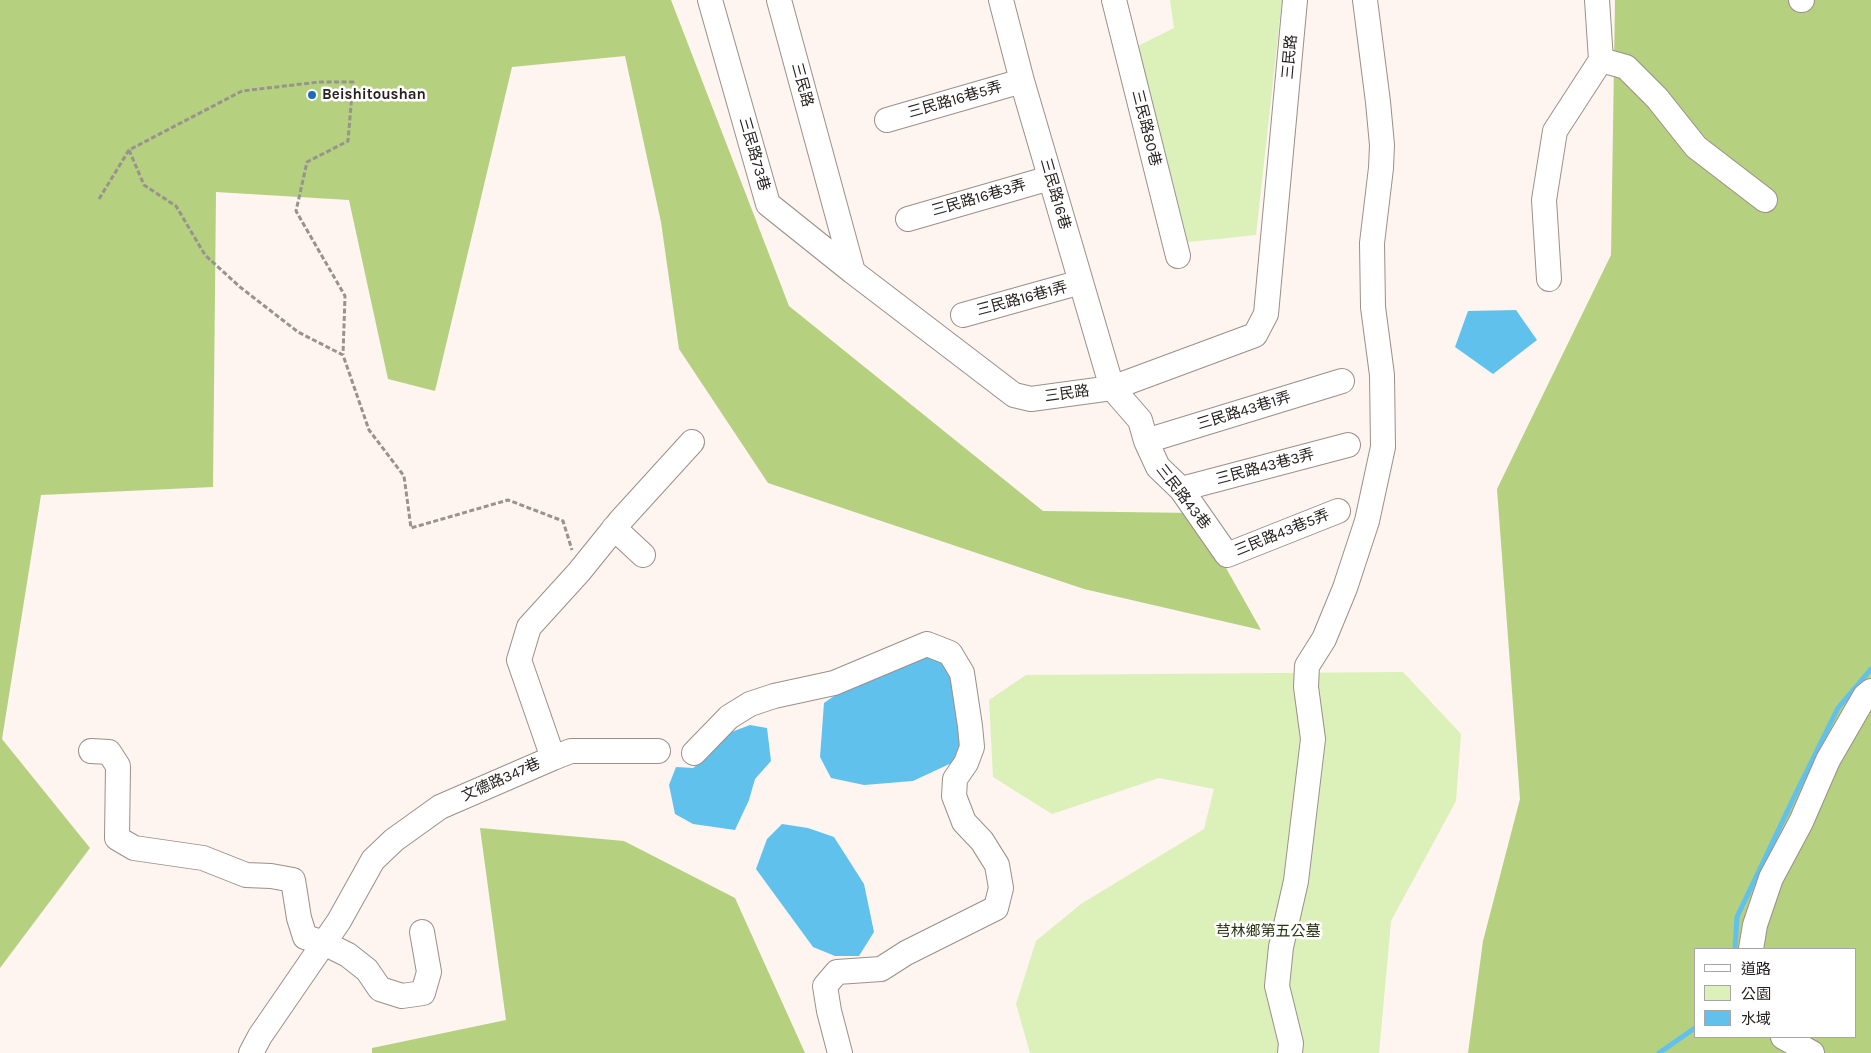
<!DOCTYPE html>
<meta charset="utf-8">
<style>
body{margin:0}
#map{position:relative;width:1871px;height:1053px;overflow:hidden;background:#fef4f0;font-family:Karla,"Noto Sans TC",sans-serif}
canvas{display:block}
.legend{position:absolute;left:1694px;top:948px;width:162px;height:90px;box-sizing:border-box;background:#fff;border:1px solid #a9a7a6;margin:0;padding:6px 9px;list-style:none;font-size:15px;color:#272221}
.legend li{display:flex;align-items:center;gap:10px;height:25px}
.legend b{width:25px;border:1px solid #a9a7a6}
</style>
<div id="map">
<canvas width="1871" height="1053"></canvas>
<ul class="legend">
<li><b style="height:6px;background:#fff"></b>道路</li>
<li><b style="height:14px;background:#dcf0b9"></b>公園</li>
<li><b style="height:14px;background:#60c1ed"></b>水域</li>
</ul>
</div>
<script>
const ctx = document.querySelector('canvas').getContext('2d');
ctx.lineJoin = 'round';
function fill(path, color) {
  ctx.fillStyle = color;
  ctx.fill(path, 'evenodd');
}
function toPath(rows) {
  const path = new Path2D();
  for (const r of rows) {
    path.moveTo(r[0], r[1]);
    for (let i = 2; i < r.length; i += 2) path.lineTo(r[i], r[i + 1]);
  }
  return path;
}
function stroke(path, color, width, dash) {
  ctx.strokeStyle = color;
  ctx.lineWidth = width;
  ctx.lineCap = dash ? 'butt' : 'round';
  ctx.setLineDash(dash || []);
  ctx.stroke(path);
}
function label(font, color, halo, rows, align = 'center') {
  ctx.font = font + ' Karla,"Noto Sans TC",sans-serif';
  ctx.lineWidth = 5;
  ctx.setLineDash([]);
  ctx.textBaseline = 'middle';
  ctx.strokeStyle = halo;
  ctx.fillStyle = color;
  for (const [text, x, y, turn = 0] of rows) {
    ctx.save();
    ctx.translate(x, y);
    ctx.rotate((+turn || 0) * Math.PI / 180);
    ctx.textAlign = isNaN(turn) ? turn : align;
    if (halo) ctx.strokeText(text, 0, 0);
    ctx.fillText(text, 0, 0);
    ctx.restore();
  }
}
fill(toPath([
 [1170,0,1282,0,1256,235,1188,242,1138,46,1174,28],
 [1403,672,1461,734,1456,801,1391,921,1379,1053,1030,1053,1016,1004,1036,941,1081,904,1204,829,1214,789,1159,778,1052,814,993,777,989,700,1026,675]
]), '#dcf0b9');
fill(toPath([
 [0,0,671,0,789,306,1043,511,1195,513,1261,630,1084,589,768,483,679,349,661,222,625,56,512,67,435,391,388,379,349,200,216,192,213,487,41,495,2,739,90,848,0,968],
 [1615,0,1871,0,1871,1053,1468,1053,1483,941,1520,799,1497,489,1611,255],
 [1695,949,1855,949,1855,1037,1695,1037],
 [480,828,624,841,735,898,805,1053,372,1053,372,1048,506,1020]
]), '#b5d07f');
fill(toPath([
 [1516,310,1537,340,1493,374,1455,347,1468,311],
 [923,654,957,669,968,747,958,760,913,781,864,785,831,778,820,757,824,703,844,689],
 [750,725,767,728,771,761,755,779,749,800,735,830,693,824,675,814,669,785,676,767,693,768,708,757,726,734],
 [782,824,808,828,834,837,864,884,874,932,859,956,835,956,813,947,756,869,767,839]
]), '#60c1ed');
stroke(toPath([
 [1735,949,1737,917,1797,791,1838,708,1871,669],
 [1659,1053,1695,1028]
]), '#60c1ed', 5);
const minor = toPath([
 [710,0,768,204,853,272],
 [779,0,853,272,1014,395,1031,399,1112,388,1255,335,1266,314,1295,0],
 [1001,0,1022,81,1112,388,1140,420,1146,441,1158,467,1181,489,1227,555,1338,511],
 [1114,0,1178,256],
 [1801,0,1802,0],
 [1601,60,1626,67,1657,98,1696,147,1765,200],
 [887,120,1022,81],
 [908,219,1050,178],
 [1549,279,1544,200,1555,131,1601,60,1597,0],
 [963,315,1081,282],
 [1146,441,1342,381],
 [1181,489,1348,445],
 [614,528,643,555],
 [91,751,109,752,118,766,117,838,134,848,203,858,246,875,271,876,293,880,299,918,305,937,324,943,348,955,367,970,380,989,402,996,423,993,429,972,422,932],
 [694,753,729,717,750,704,774,696,834,683,927,644,950,653,962,673,970,726,972,747,966,763,955,779,954,796,964,822,982,841,997,865,1001,888,996,908,906,953,881,969,837,972,825,986,829,1011,840,1053],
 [553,758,571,751,658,751],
 [1751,949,1755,925,1771,878,1801,822,1828,760,1865,696,1871,691],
 [1783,1037,1812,1053],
 [251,1053,260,1036,339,921,373,860,394,840,440,807,553,758,519,660,529,627,579,572,621,520,692,442],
 [1290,1053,1291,1043,1277,986,1281,947,1296,881,1313,739,1306,687,1307,666,1324,639,1345,588,1367,521,1383,447,1382,375,1373,307,1372,243,1381,168,1382,145,1378,102,1365,0]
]);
stroke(minor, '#9b8f8a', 26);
stroke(toPath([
 [129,150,144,185,176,206,205,255,240,287,298,332,343,355,369,430,404,476,411,528,508,500,563,521,572,550],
 [99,199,129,150,242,91,319,82,353,82,348,141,307,162,296,211,345,296,343,355]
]), '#99928f', 3, [5, 2.5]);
stroke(minor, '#fff', 24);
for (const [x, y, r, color] of [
 [312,95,5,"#1e6bba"]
]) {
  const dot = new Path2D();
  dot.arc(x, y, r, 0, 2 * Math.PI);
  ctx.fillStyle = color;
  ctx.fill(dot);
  stroke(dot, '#fff', 2);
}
label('15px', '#272221', '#fff', [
 ["三民路",1290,57,-85],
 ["三民路",802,85,75],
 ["三民路16巷5弄",955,100,-16],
 ["三民路80巷",1146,128,76],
 ["三民路73巷",754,154,74],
 ["三民路16巷",1055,194,74],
 ["三民路16巷3弄",979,198,-16],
 ["三民路16巷1弄",1022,299,-15],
 ["三民路",1067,394,-8],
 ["三民路43巷1弄",1244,411,-17],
 ["三民路43巷3弄",1265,467,-15],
 ["三民路43巷",1183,497,52],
 ["三民路43巷5弄",1282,533,-22],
 ["文德路347巷",501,780,-24]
]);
label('bold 15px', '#272221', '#fff', [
 ["Beishitoushan",322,95]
], 'left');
label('15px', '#2b3513', '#fff', [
 ["芎林鄉第五公墓",1268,932]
]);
</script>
